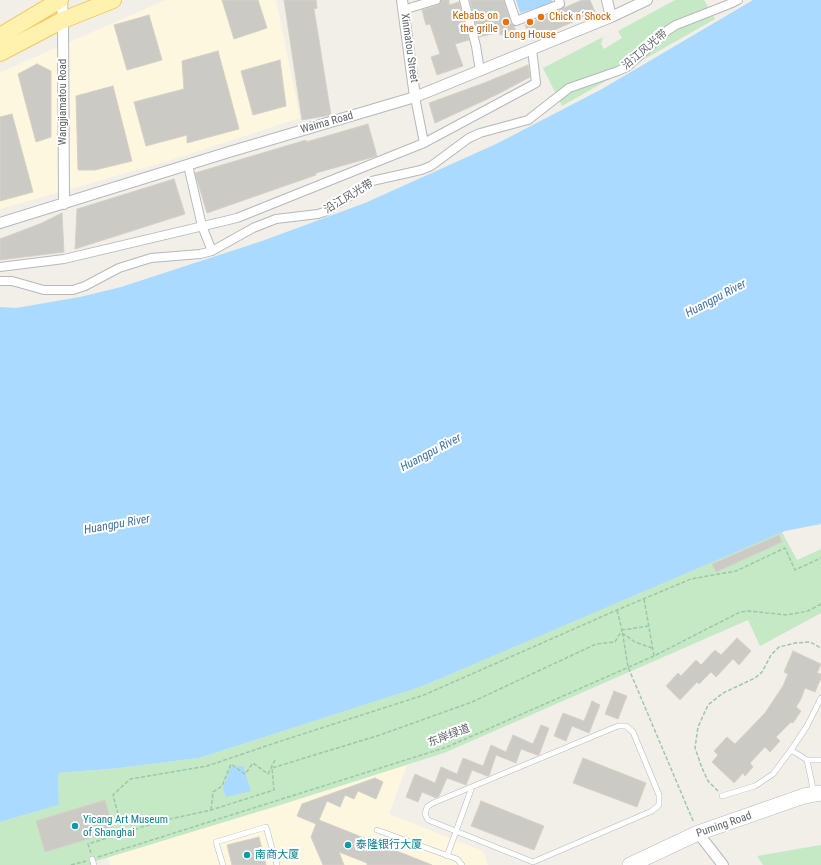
<!DOCTYPE html>
<meta charset="utf-8">
<style>
body{margin:0}
canvas{display:block;background:#f1efe8}
</style>
<canvas width="821" height="865"></canvas>
<script>
const ctx = document.querySelector('canvas').getContext('2d');
ctx.lineJoin = 'round';
function fill(path, color) {
  ctx.fillStyle = color;
  ctx.fill(path, 'evenodd');
}
function toPath(rows) {
  const path = new Path2D();
  for (const r of rows) {
    path.moveTo(r[0], r[1]);
    for (let i = 2; i < r.length; i += 2) path.lineTo(r[i], r[i + 1]);
  }
  return path;
}
function stroke(path, color, width, dash) {
  ctx.strokeStyle = color;
  ctx.lineWidth = width;
  ctx.lineCap = dash ? 'butt' : 'round';
  ctx.setLineDash(dash || []);
  ctx.stroke(path);
}
function label(font, color, halo, rows, align = 'center') {
  ctx.font = font + ' "Roboto Condensed","Noto Sans SC",sans-serif';
  ctx.lineWidth = 4;
  ctx.setLineDash([]);
  ctx.textBaseline = 'middle';
  ctx.strokeStyle = halo;
  ctx.fillStyle = color;
  for (const [text, x, y, turn = 0] of rows) {
    ctx.save();
    ctx.translate(x, y);
    ctx.rotate((+turn || 0) * Math.PI / 180);
    ctx.textAlign = isNaN(turn) ? turn : align;
    if (halo) ctx.strokeText(text, 0, 0);
    ctx.fillText(text, 0, 0);
    ctx.restore();
  }
}
fill(toPath([
 [166,0,276,0,300,118,168,161,0,209,0,73,28,60],
 [407,765,389,814,483,851,488,865,110,865,108,857,277,806]
]), '#fef7e0');
fill(toPath([
 [675,0,704,0,715,19,562,106,543,68,603,37,601,44,604,49,622,38,618,31],
 [782,532,797,560,821,549,821,613,760,646,748,620,444,753,277,806,93,862,94,865,0,865,0,822,59,805,58,773,120,768,199,758,423,686],
 [821,845,821,865,763,865,757,856]
]), '#c5e8c5');
fill(toPath([
 [516,0,552,0,553,3,520,13],
 [753,0,821,0,821,524,785,531,423,686,199,758,120,768,58,773,59,805,0,822,0,307,16,308,80,297,121,287,262,241,365,203,496,144,602,89],
 [243,766,251,791,226,797,223,788,231,767]
]), '#aadaff');
const building = toPath([
 [222,0,258,0,267,28,234,39,222,0],
 [284,0,316,0,317,8,314,9,331,115,302,120,284,0],
 [441,0,449,0,449,5,459,2,469,40,455,44,463,66,437,75,431,57,440,54,430,24,426,25,422,10,438,5,441,0],
 [470,0,504,0,511,23,514,26,516,31,500,35,500,32,479,37,470,0],
 [582,0,590,0,595,12,532,40,525,25,582,0],
 [149,15,162,60,127,70,114,25,149,15],
 [218,51,239,129,187,143,187,135,146,146,134,102,184,89,182,61,218,51],
 [280,60,286,106,253,115,241,71,280,60],
 [37,64,51,71,51,137,36,142,18,74,37,64],
 [528,65,530,77,494,96,435,123,429,103,484,83,528,65],
 [113,86,132,161,95,170,78,170,76,96,113,86],
 [12,114,33,192,0,201,0,117,12,114],
 [368,124,377,156,316,173,316,175,207,213,195,173,306,140,306,142,368,124],
 [174,179,185,214,75,249,77,209,174,179],
 [62,213,64,252,0,260,0,239,42,223,62,213],
 [779,535,782,542,716,572,712,564,779,535],
 [737,638,751,651,739,665,733,659,716,677,711,672,699,684,697,682,680,700,666,686,678,673,681,676,696,660,701,665,715,650,721,655,737,638],
 [793,651,821,664,817,673,821,674,821,678,815,692,805,688,801,699,796,707,801,711,793,723,791,722,776,737,780,741,770,752,765,747,750,763,753,767,745,776,743,773,734,783,712,762,718,755,714,751,727,737,735,744,765,713,783,686,788,674,784,672,793,651],
 [614,691,627,696,618,719,605,714,614,691],
 [592,701,600,705,589,733,572,726,566,741,554,736,563,713,584,721,592,701],
 [541,725,549,728,539,755,537,755,521,749,516,763,496,755,489,776,487,776,472,770,466,785,447,778,439,796,436,798,422,792,418,802,406,797,415,774,435,783,441,767,457,774,463,758,483,766,491,745,506,752,513,735,533,744,541,725],
 [583,758,646,783,637,807,573,783,583,758],
 [375,778,383,782,376,799,358,791,354,799,345,795,340,807,327,801,319,820,432,865,367,865,367,863,339,852,344,865,323,865,311,837,316,824,297,816,302,804,375,778],
 [105,800,114,831,45,852,36,821,105,800],
 [481,801,544,826,534,850,471,826,481,801],
 [259,837,266,865,232,865,227,845,259,837]
]);
fill(building, '#cccac5');
stroke(building, '#d6d1c6', 1);
const service = toPath([
 [618,726,626,726,633,732,659,795,659,805,652,811,533,862,428,820,425,814,427,807,433,803,618,726],
 [791,750,807,760,821,760],
 [807,760,814,793],
 [722,796,755,786,773,774,791,750,807,726,821,698],
 [377,830,457,859,462,865],
 [447,856,472,787],
 [92,859,94,865],
 [223,865,216,842,266,827,277,865]
]);
const pedestrian = toPath([
 [464,0,476,46,480,71],
 [509,0,516,21,560,4,559,0],
 [403,10,436,0],
 [415,97,424,143],
 [188,165,202,226,212,251],
 [0,267,64,259,237,218,424,143,536,83,532,49],
 [0,281,12,281,44,290,73,290,85,286,119,268,151,258,200,254,212,251,253,228,276,219,318,214,327,211,372,181,421,170,431,166,469,138,480,133,528,120,569,88,618,71,627,67,668,30,676,25,732,3,738,0]
]);
const minor = toPath([
 [62,0,63,20,64,204],
 [402,0,415,97],
 [607,0,611,17],
 [0,223,229,152,415,97,611,17,647,0],
 [698,833,723,865]
]);
const secondary = toPath([
 [630,865,698,833,804,796,821,793]
]);
const primary = toPath([
 [0,36,60,0],
 [0,53,63,20,113,0]
]);
stroke(service, '#b5b8bc', 6);
stroke(pedestrian, '#b5b8bc', 10);
stroke(minor, '#b5b8bc', 12);
stroke(secondary, '#b6babf', 16);
stroke(primary, '#f2c960', 18);
stroke(toPath([
 [644,599,654,656],
 [649,626,622,630,628,667,694,823],
 [622,633,635,642,652,648],
 [718,791,708,781,702,768,695,748,698,727,708,705,723,693,755,678,762,672,771,655,779,647,795,643,810,642,821,648],
 [211,810,213,792,222,786,231,764,245,774,253,763,268,774,275,760],
 [123,833,161,821,211,810,274,790,272,768,380,735,472,702,596,644,615,642,622,630,617,610],
 [91,853,88,844,123,833,113,795,130,779,207,766,278,742,424,695,617,610,691,579,736,571,785,548,795,570,821,558],
 [98,857,447,747,654,656,740,612,749,611,787,615,808,611,821,604],
 [71,865,86,861]
]), '#9cc7a9', 1.5, [4, 2]);
stroke(service, '#fff', 5);
stroke(pedestrian, '#fff', 8);
stroke(minor, '#fff', 10);
stroke(secondary, '#fff', 15);
stroke(primary, '#fff2af', 16);
for (const [x, y, r, color] of [
 [541,17,4,"#e8710a"],
 [506,22,4,"#e8710a"],
 [530,22,4,"#e8710a"],
 [75,826,4,"#0f9aa8"],
 [348,845,4,"#0f9aa8"],
 [247,855,4,"#0f9aa8"]
]) {
  const dot = new Path2D();
  dot.arc(x, y, r, 0, 2 * Math.PI);
  ctx.fillStyle = color;
  ctx.fill(dot);
  stroke(dot, '#fff', 1.5);
}
label('11px', '#c56008', '#fff', [
 ["Kebabs on",498,16],
 ["the grille",498,29],
 ["Chick n´Shock",549,17,"left"],
 ["Long House",530,35,"center"]
], 'right');
label('11px', '#5f6368', '#fff', [
 ["Xinmatou Street",409,48,82],
 ["沿江风光带",645,50,-40],
 ["Wangjiamatou Road",63,102,-90],
 ["Waima Road",327,123,-16],
 ["沿江风光带",349,197,-31],
 ["东岸绿道",449,736,-21],
 ["Puming Road",724,825,-19]
]);
label('11px', '#0d838f', '#fff', [
 ["Yicang Art Museum",83,820],
 ["of Shanghai",83,833],
 ["泰隆银行大厦",356,845],
 ["南商大厦",255,855]
], 'left');
label('italic 12px', '#4174aa', '#fff', [
 ["Huangpu River",716,299,-28],
 ["Huangpu River",431,453,-28],
 ["Huangpu River",117,525,-10]
]);
</script>
